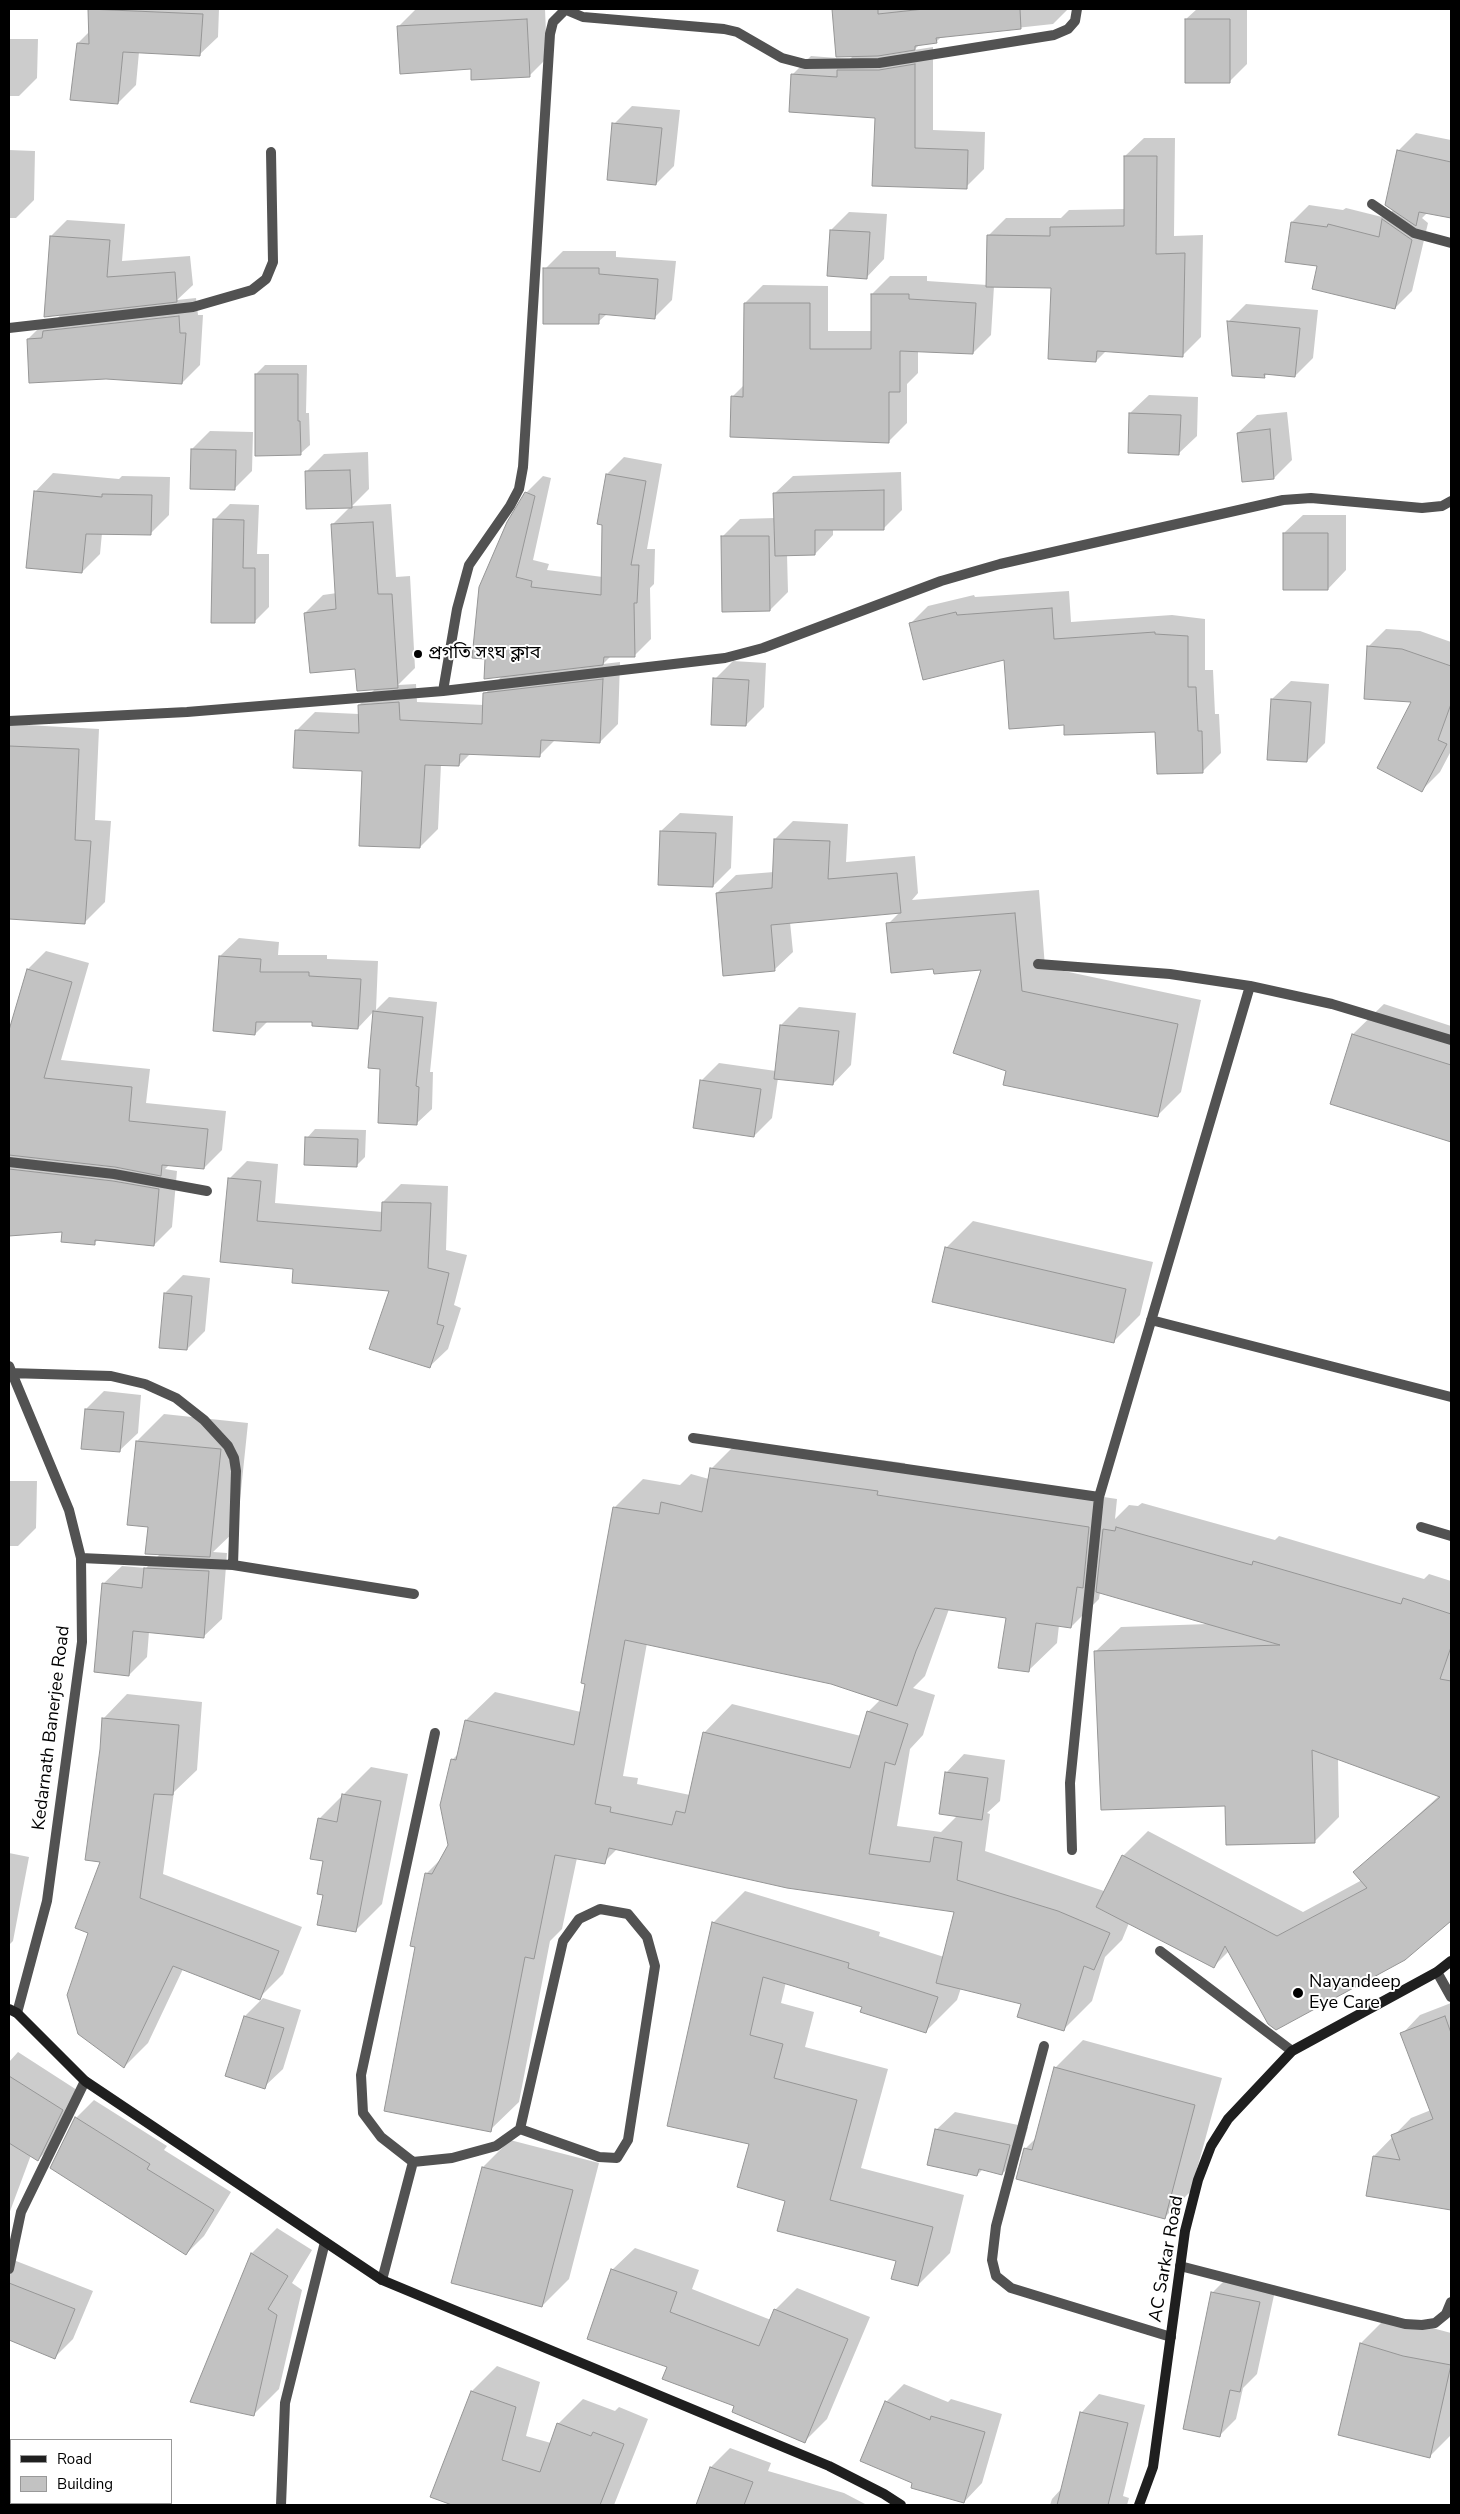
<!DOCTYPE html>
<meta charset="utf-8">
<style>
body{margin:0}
#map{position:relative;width:1460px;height:2514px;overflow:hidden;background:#fff;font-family:"Nunito Sans",sans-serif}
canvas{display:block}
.frame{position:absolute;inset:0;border:10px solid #000;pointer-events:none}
.legend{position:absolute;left:10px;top:2439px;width:162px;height:65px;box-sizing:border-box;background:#fff;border:1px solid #999;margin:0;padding:6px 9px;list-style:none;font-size:15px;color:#000}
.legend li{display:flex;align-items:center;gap:10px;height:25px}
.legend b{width:25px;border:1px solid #999}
</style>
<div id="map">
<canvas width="1460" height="2514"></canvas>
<div class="frame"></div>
<ul class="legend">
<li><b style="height:6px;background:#1f1f1f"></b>Road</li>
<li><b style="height:14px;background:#c2c2c2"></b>Building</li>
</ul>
</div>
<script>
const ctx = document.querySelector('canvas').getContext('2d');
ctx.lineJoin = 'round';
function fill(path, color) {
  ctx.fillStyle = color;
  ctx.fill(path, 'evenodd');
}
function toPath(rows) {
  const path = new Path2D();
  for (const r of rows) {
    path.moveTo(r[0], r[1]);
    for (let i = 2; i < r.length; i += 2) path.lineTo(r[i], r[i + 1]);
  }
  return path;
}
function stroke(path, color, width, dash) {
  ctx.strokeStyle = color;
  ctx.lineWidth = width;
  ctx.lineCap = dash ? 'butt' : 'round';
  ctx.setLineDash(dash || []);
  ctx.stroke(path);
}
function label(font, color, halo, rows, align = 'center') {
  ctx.font = font + ' "Nunito Sans","Noto Sans Bengali",sans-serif';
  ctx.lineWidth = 4;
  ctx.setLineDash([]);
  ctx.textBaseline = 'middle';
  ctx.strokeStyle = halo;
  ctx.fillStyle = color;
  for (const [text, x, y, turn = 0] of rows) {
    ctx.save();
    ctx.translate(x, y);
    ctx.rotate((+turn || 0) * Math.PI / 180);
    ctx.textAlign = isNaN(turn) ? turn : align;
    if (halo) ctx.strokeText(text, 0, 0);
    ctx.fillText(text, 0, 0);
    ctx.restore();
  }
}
fill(toPath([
 [90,9,219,9,218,37,199,55,139,52,136,85,118,103,78,43,90,31],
 [416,9,545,9,547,58,529,76,472,68,398,27],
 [833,9,1068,9,1053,24,942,36,936,42,920,44,914,50,933,47,933,130,985,132,984,169,966,187,873,185,877,117,790,111,793,74,811,56,850,59,854,55,837,55],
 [1197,9,1247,9,1247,64,1229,82,1186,19],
 [9,39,38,39,37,78,19,96,9,96],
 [632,106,680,110,674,166,656,184,614,124],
 [1416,133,1451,140,1451,217,1428,212,1422,218,1428,223,1412,291,1395,308,1319,265,1292,222,1309,205,1343,210,1346,208,1386,218,1394,209,1398,151],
 [1144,138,1175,138,1174,236,1203,235,1201,337,1183,355,1106,351,1096,361,1052,286,994,286,991,335,973,353,918,351,918,373,907,384,907,423,889,441,732,397,745,384,745,303,763,285,828,286,828,331,872,331,872,294,890,276,927,276,927,281,987,285,988,236,1006,218,1061,218,1069,210,1125,209,1125,156],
 [9,150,35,151,34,200,16,218,9,218],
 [849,212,887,214,884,259,866,278,831,230],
 [67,220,125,224,122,261,190,256,193,285,177,300,196,298,198,315,203,315,200,365,182,383,28,339,46,321,55,320,62,314,51,236],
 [563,251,616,251,616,257,676,261,672,300,654,318,607,314,598,322,545,269],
 [1246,304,1318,310,1313,358,1295,376,1268,373,1264,377,1228,322],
 [265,365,307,365,306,413,309,413,310,445,301,453,256,374],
 [1149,395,1198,397,1197,436,1178,454,1130,413],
 [1287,412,1292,460,1274,478,1238,433,1257,415],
 [210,431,253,432,252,471,234,489,192,449],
 [368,452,369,489,352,506,391,504,396,577,410,576,415,668,398,685,416,684,417,702,484,705,485,694,502,676,526,493,543,476,551,478,533,560,549,564,547,570,603,577,607,474,624,457,662,464,647,549,655,549,654,584,650,588,651,639,634,656,611,656,603,664,620,662,618,724,600,742,555,740,539,756,471,753,459,765,441,764,438,829,420,847,363,769,296,731,315,712,359,714,359,705,376,688,305,613,323,595,337,593,332,525,350,507,306,472,324,454],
 [901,472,902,510,884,528,833,528,833,535,815,554,787,554,788,592,770,610,722,537,740,519,775,518,774,494,793,476],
 [53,473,119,479,122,476,170,477,169,515,151,533,102,533,100,554,82,572,35,492],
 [230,504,259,505,257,554,269,554,269,607,254,622,215,519],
 [1303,515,1346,515,1346,570,1328,589,1284,533],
 [1069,591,1071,622,1172,615,1205,619,1205,670,1213,670,1215,714,1219,714,1221,753,1203,771,1156,731,1065,724,1006,659,910,624,928,606,974,595,975,597],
 [1386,629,1420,631,1451,642,1451,751,1440,772,1422,790,1413,701,1368,647],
 [733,661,766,663,764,707,746,725,715,679],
 [1291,681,1329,684,1325,743,1307,761,1272,699],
 [9,724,99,729,95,820,111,821,105,902,85,922,9,917],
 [680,813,733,816,731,868,713,886,661,831],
 [793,821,848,824,846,862,915,856,918,893,912,900,1039,890,1045,967,1201,1000,1181,1092,1157,1116,1008,1070,983,969,934,968,888,924,900,912,790,922,793,952,774,970,717,893,736,875,774,872,775,839],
 [239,938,279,942,278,955,327,955,327,959,378,961,376,1010,389,997,437,1002,430,1072,433,1072,432,1109,417,1123,382,1068,369,1067,374,1011,358,1028,314,1021,268,1021,255,1034,220,956],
 [46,951,89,963,61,1060,150,1069,146,1103,226,1111,222,1150,204,1168,170,1164,165,1169,177,1171,172,1227,154,1245,98,1240,94,1243,63,1231,9,1235,9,1035,28,969],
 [1384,1004,1451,1026,1451,1141,1332,1104,1353,1034],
 [799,1007,856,1013,851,1065,833,1084,778,1078,772,1118,754,1136,701,1081,719,1063,776,1071,781,1025],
 [315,1129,366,1130,365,1157,356,1166,307,1138],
 [247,1161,278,1164,275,1203,383,1212,383,1202,401,1184,448,1186,446,1250,467,1255,454,1305,461,1308,448,1349,429,1367,390,1289,294,1268,221,1261,229,1179],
 [973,1221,1153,1262,1140,1315,1113,1342,946,1248],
 [183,1275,210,1278,205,1331,187,1349,165,1293],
 [104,1391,141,1395,138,1433,119,1451,86,1409],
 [164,1414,248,1423,237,1529,213,1552,227,1553,222,1619,203,1637,149,1632,147,1657,129,1675,103,1584,122,1566,146,1568,160,1554,149,1526,137,1441],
 [739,1441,905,1463,905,1467,1117,1499,1115,1519,1129,1505,1138,1506,1142,1503,1275,1540,1279,1536,1424,1579,1429,1574,1451,1581,1451,1919,1404,1959,1229,1951,1213,1967,1129,1923,1122,1940,1105,1957,1092,2001,1064,2029,1022,2003,961,1988,957,2000,925,2032,863,2006,786,1982,781,2003,814,2012,805,2047,888,2069,861,2168,964,2195,950,2253,918,2285,897,2260,787,2200,750,2143,713,1923,745,1891,880,1932,879,1936,944,1957,955,1911,618,1848,604,1862,577,1858,562,1929,550,1941,519,2102,490,2130,417,1946,426,1874,445,1855,450,1846,452,1760,459,1753,466,1720,495,1692,581,1712,587,1682,582,1682,615,1507,643,1479,680,1485,691,1474,709,1479,711,1469],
 [1100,1592,1208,1624,1121,1627,1096,1651,1227,1804,1314,1842,1339,1817,1338,1758,1440,1795,1355,1872,1362,1880,1303,1912,1148,1831,1123,1856,1104,1891,985,1851,990,1814,987,1813,1000,1801,1005,1760,964,1754,946,1773,957,1816,941,1832,897,1826,910,1749,923,1735,935,1695,913,1688,925,1676,949,1609,1007,1617,1028,1671,1057,1643,1059,1625,1071,1627,1099,1599],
 [647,1643,832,1683,881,1699,868,1712,861,1736,732,1704,704,1733,690,1795,637,1784,638,1778,623,1776],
 [9,1481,37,1481,36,1528,18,1546,9,1546],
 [127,1694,202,1702,197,1770,174,1792,163,1874,302,1927,283,1974,259,1998,183,1969,148,2043,124,2067,90,1933,102,1861,103,1719],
 [371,1767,408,1774,382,1904,355,1931,324,1894,324,1860,319,1819],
 [9,1853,29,1857,13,1941,9,1945],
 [263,1998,301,2010,283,2069,264,2087,226,2075,245,2016],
 [1451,2003,1451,2208,1367,2195,1374,2156,1411,2118,1431,2110,1402,2034,1420,2015],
 [1083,2040,1222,2078,1191,2191,1164,2218,1025,2149,1037,2137,1056,2067],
 [18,2052,80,2092,56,2141,38,2160,31,2155,9,2214,9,2062],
 [94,2100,167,2146,164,2150,231,2192,204,2236,186,2254,124,2216,125,2214,76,2118],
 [955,2112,1028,2127,1020,2156,1002,2174,983,2169,977,2175,936,2130],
 [510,2140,599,2163,569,2279,542,2306,483,2167],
 [277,2228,312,2250,292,2283,302,2290,279,2389,254,2414,191,2401,252,2253],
 [9,2238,17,2241,11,2259,93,2291,73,2339,55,2357,9,2339],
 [635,2248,699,2270,692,2289,771,2320,775,2310,797,2288,870,2317,827,2419,805,2441,736,2405,668,2366,612,2270],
 [1229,2276,1276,2286,1257,2374,1243,2388,1236,2419,1220,2435,1212,2293],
 [1388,2316,1451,2333,1451,2435,1429,2457,1340,2434,1361,2343],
 [497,2366,540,2382,526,2436,551,2443,558,2424,583,2399,615,2411,619,2407,648,2419,614,2505,456,2505,432,2496,472,2391],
 [904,2384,948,2402,951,2399,1002,2414,982,2483,964,2502,914,2482,886,2402],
 [1099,2394,1145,2405,1123,2496,1129,2498,1127,2505,1050,2505,1052,2499,1062,2488,1081,2413],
 [730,2448,771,2463,768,2471,844,2493,867,2505,697,2505,711,2467]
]), '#0003');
const building = toPath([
 [88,9,203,14,200,56,123,52,118,104,70,100,77,43,89,44,88,9],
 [832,9,878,9,878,14,924,9,1020,9,1021,29,936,38,937,43,915,46,915,50,878,56,836,57,832,9],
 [527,19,530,77,471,80,471,69,400,74,397,26,527,19],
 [1185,19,1230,19,1230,83,1185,83,1185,19],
 [915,64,915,148,968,150,967,189,872,186,875,118,789,112,791,74,837,77,837,70,879,70,915,64],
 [612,123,662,128,656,185,607,180,612,123],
 [1397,150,1451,162,1451,218,1419,212,1416,226,1385,205,1397,150],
 [1124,156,1157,156,1156,254,1185,253,1183,357,1097,351,1096,362,1048,359,1051,288,986,287,987,235,1050,236,1050,227,1124,226,1124,156],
 [1382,219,1412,240,1395,309,1312,289,1317,266,1285,262,1291,222,1327,227,1328,224,1379,237,1382,219],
 [830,230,870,232,867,279,827,276,830,230],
 [50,236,110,240,107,277,175,272,177,302,44,317,50,236],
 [543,268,599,268,599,274,658,279,655,319,599,314,599,324,543,324,543,268],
 [871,294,909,294,909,299,976,303,973,354,900,351,900,392,889,392,889,443,730,437,731,396,743,397,744,303,810,303,810,349,871,349,871,294],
 [179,316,180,333,186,333,182,384,106,379,29,383,27,339,42,338,43,331,179,316],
 [1227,321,1300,328,1295,377,1264,374,1265,378,1232,376,1227,321],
 [255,374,298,374,298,421,300,421,301,455,255,456,255,374],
 [1129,413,1181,415,1179,455,1128,453,1129,413],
 [1270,429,1274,479,1242,482,1237,433,1270,429],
 [191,449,236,450,235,490,190,489,191,449],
 [350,470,352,508,306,509,305,471,350,470],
 [606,474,646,481,631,565,639,565,637,603,634,603,635,657,604,657,603,665,484,679,485,659,472,658,479,587,507,522,525,492,535,496,516,577,532,581,531,587,601,595,602,525,597,524,606,474],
 [884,490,884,530,815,530,815,555,775,556,773,493,884,490],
 [34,491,102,497,102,494,152,495,151,535,86,534,82,573,26,568,34,491],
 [213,519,244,520,243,568,255,568,255,623,211,623,213,519],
 [373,522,378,594,392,594,398,688,357,691,355,669,310,673,304,613,336,609,331,524,373,522],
 [1283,533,1328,533,1328,590,1283,590,1283,533],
 [721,536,769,536,770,611,722,612,721,536],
 [1052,608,1054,639,1155,632,1155,634,1188,636,1188,687,1196,687,1198,731,1202,731,1203,773,1157,774,1155,732,1064,735,1064,725,1009,729,1004,660,923,680,909,623,956,612,957,615,1052,608],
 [1367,646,1402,649,1451,666,1451,704,1438,740,1447,744,1422,792,1377,768,1411,702,1364,699,1367,646],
 [713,678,749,680,746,726,711,725,713,678],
 [603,679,600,743,541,740,540,757,460,754,459,766,425,765,420,848,359,846,362,771,293,768,295,730,359,733,358,705,399,702,400,720,482,724,483,693,603,679],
 [1271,699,1311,702,1307,762,1267,760,1271,699],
 [9,746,79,749,75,840,91,841,85,924,9,919,9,746],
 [660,831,716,833,713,887,658,885,660,831],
 [774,839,830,841,828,879,897,873,901,913,771,925,775,971,723,976,716,893,772,888,774,839],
 [1015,913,1022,991,1178,1024,1158,1117,1003,1085,1006,1071,953,1053,981,970,934,974,933,969,891,973,886,923,1015,913],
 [219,956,261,959,260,972,309,972,309,976,361,979,358,1029,312,1026,312,1022,256,1022,255,1035,213,1031,219,956],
 [27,969,72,982,44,1078,132,1087,129,1121,208,1129,204,1169,162,1165,161,1176,115,1167,9,1155,9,1030,27,969],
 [373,1011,423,1017,416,1086,419,1087,417,1125,378,1123,380,1069,368,1068,373,1011],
 [780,1025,839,1031,833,1085,774,1079,780,1025],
 [1352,1034,1451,1065,1451,1142,1330,1104,1352,1034],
 [700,1080,761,1089,754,1137,693,1128,700,1080],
 [305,1137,358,1139,357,1167,304,1165,305,1137],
 [9,1169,113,1181,159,1189,154,1246,95,1240,95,1245,61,1242,62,1232,9,1236,9,1169],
 [228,1178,261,1181,257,1221,381,1231,382,1202,431,1203,428,1268,449,1273,437,1324,444,1326,430,1368,369,1349,389,1291,292,1283,293,1269,220,1262,228,1178],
 [945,1247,1126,1289,1114,1343,932,1302,945,1247],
 [164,1293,192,1296,187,1350,159,1348,164,1293],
 [85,1409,124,1412,120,1452,81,1449,85,1409],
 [136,1441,221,1449,210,1557,145,1554,148,1527,127,1525,136,1441],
 [710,1468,878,1491,877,1495,1089,1527,1083,1588,1077,1587,1071,1628,1036,1623,1029,1672,998,1668,1006,1618,935,1608,916,1651,897,1706,831,1684,625,1640,595,1804,611,1807,610,1812,672,1825,676,1811,685,1813,703,1732,850,1768,867,1711,908,1724,895,1765,885,1762,869,1854,930,1862,934,1837,962,1842,957,1880,1058,1911,1110,1933,1094,1970,1084,1966,1064,2031,1017,2017,1021,2004,936,1983,954,1912,787,1888,609,1848,605,1864,555,1855,534,1959,525,1957,491,2132,384,2111,415,1947,410,1946,425,1873,432,1874,448,1845,440,1805,451,1759,456,1760,465,1720,574,1745,585,1684,581,1683,613,1507,659,1514,661,1502,702,1512,710,1468],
 [1116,1527,1252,1565,1253,1561,1401,1604,1403,1598,1451,1614,1451,1647,1440,1679,1451,1681,1451,1921,1405,1960,1276,2030,1268,2024,1225,1946,1214,1968,1096,1907,1122,1855,1277,1936,1367,1888,1353,1872,1440,1797,1312,1750,1315,1843,1226,1845,1225,1806,1101,1810,1094,1651,1280,1645,1096,1592,1103,1529,1115,1531,1116,1527],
 [144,1568,209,1571,204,1638,133,1631,129,1676,94,1672,102,1583,142,1588,144,1568],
 [102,1718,179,1725,173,1795,154,1794,140,1898,279,1951,260,2000,173,1966,124,2068,78,2034,67,1995,88,1933,75,1928,100,1862,85,1860,100,1749,102,1718],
 [945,1772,988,1778,982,1820,939,1814,945,1772],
 [342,1794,381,1801,356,1932,317,1925,323,1895,317,1894,323,1861,310,1859,318,1818,337,1822,342,1794],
 [712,1922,849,1963,848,1968,938,1997,926,2033,860,2012,862,2007,763,1977,750,2035,783,2044,774,2078,857,2100,830,2200,933,2227,918,2286,891,2279,896,2261,777,2231,785,2201,737,2187,749,2144,667,2126,712,1922],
 [244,2016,284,2028,265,2089,225,2076,244,2016],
 [1445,2016,1451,2033,1451,2210,1366,2196,1373,2156,1400,2160,1391,2135,1433,2119,1400,2033,1445,2016],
 [1054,2067,1195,2105,1165,2219,1016,2179,1024,2148,1032,2150,1054,2067],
 [9,2076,63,2110,38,2161,9,2143,9,2076],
 [75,2117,150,2164,147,2169,214,2210,186,2255,50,2168,75,2117],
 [935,2129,1010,2145,1002,2175,979,2169,977,2176,927,2165,935,2129],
 [482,2167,573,2190,542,2307,451,2283,482,2167],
 [251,2253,288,2276,268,2309,277,2315,254,2416,190,2402,251,2253],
 [611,2269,677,2292,670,2312,759,2346,774,2309,848,2339,805,2443,732,2412,734,2406,662,2379,667,2367,587,2339,611,2269],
 [9,2283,75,2309,55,2359,9,2340,9,2283],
 [1211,2292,1260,2302,1240,2392,1230,2390,1220,2437,1183,2429,1211,2292],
 [1360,2343,1403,2356,1451,2365,1430,2458,1338,2435,1360,2343],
 [471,2391,516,2407,502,2460,540,2472,557,2423,591,2436,593,2432,624,2444,600,2505,452,2505,430,2497,471,2391],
 [885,2401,930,2420,931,2416,985,2432,964,2503,911,2488,912,2483,860,2461,885,2401],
 [1080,2412,1128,2423,1108,2505,1057,2505,1080,2412],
 [710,2467,753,2482,744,2505,696,2505,710,2467]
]);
fill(building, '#c2c2c2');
stroke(building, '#969696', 1);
stroke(toPath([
 [1160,1951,1292,2051],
 [413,2162,452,2158,496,2146,520,2129,563,1941,579,1919,600,1909,628,1914,647,1937,655,1966,628,2140,617,2158,599,2157,520,2129],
 [382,2280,413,2162,381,2137,363,2113,361,2075,435,1733]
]), '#525252', 10);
stroke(toPath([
 [564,9,583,17,724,29,737,32,782,58,805,64,879,63,1054,35,1068,29,1075,21,1077,9],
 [1372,204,1414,233,1451,243],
 [9,328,193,307,252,290,266,279,273,262,271,152],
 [443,691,457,609,469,565,510,506,519,489,523,467,550,34,553,22,565,10],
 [9,721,187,712,443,691,725,658,763,648,941,581,1000,564,1283,500,1311,498,1422,508,1442,506,1451,501],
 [1038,964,1170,974,1250,986,1332,1004,1451,1040],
 [9,1162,114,1174,207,1191],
 [1151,1320,1451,1397],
 [9,1366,69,1510,81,1558,82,1642,47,1901,17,2013],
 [9,1373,111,1376,145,1384,176,1398,204,1420,228,1446,234,1458,236,1471,233,1565,414,1594],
 [693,1438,1099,1497],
 [1421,1527,1451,1536],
 [81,1558,233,1565],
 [1072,1850,1070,1783,1099,1497,1250,986],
 [1437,1972,1451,1997],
 [1044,2046,996,2226,992,2260,996,2276,1011,2288,1171,2337],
 [1180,2266,1405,2324,1422,2325,1435,2323,1446,2314,1451,2302],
 [9,2269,21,2212,85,2081],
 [281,2505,285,2403,325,2242]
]), '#525252', 10);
stroke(toPath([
 [9,2009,17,2013,85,2081,382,2280,829,2466,884,2494,901,2505],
 [1139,2505,1153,2467,1185,2231,1198,2180,1211,2146,1228,2119,1292,2051,1437,1972,1451,1961]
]), '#1f1f1f', 10);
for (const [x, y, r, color] of [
 [418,654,5,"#000"],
 [1298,1993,6,"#000"]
]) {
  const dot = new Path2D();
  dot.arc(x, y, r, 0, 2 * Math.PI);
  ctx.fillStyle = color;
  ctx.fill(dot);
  stroke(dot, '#fff', 2);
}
label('18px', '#000', '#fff', [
 ["প্রগতি সংঘ ক্লাব",428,654],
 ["Nayandeep",1309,1983],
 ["Eye Care",1309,2004]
], 'left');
label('18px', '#000', '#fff', [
 ["Kedarnath Banerjee Road",52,1728,-83],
 ["AC Sarkar Road",1167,2259,-80]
]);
</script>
